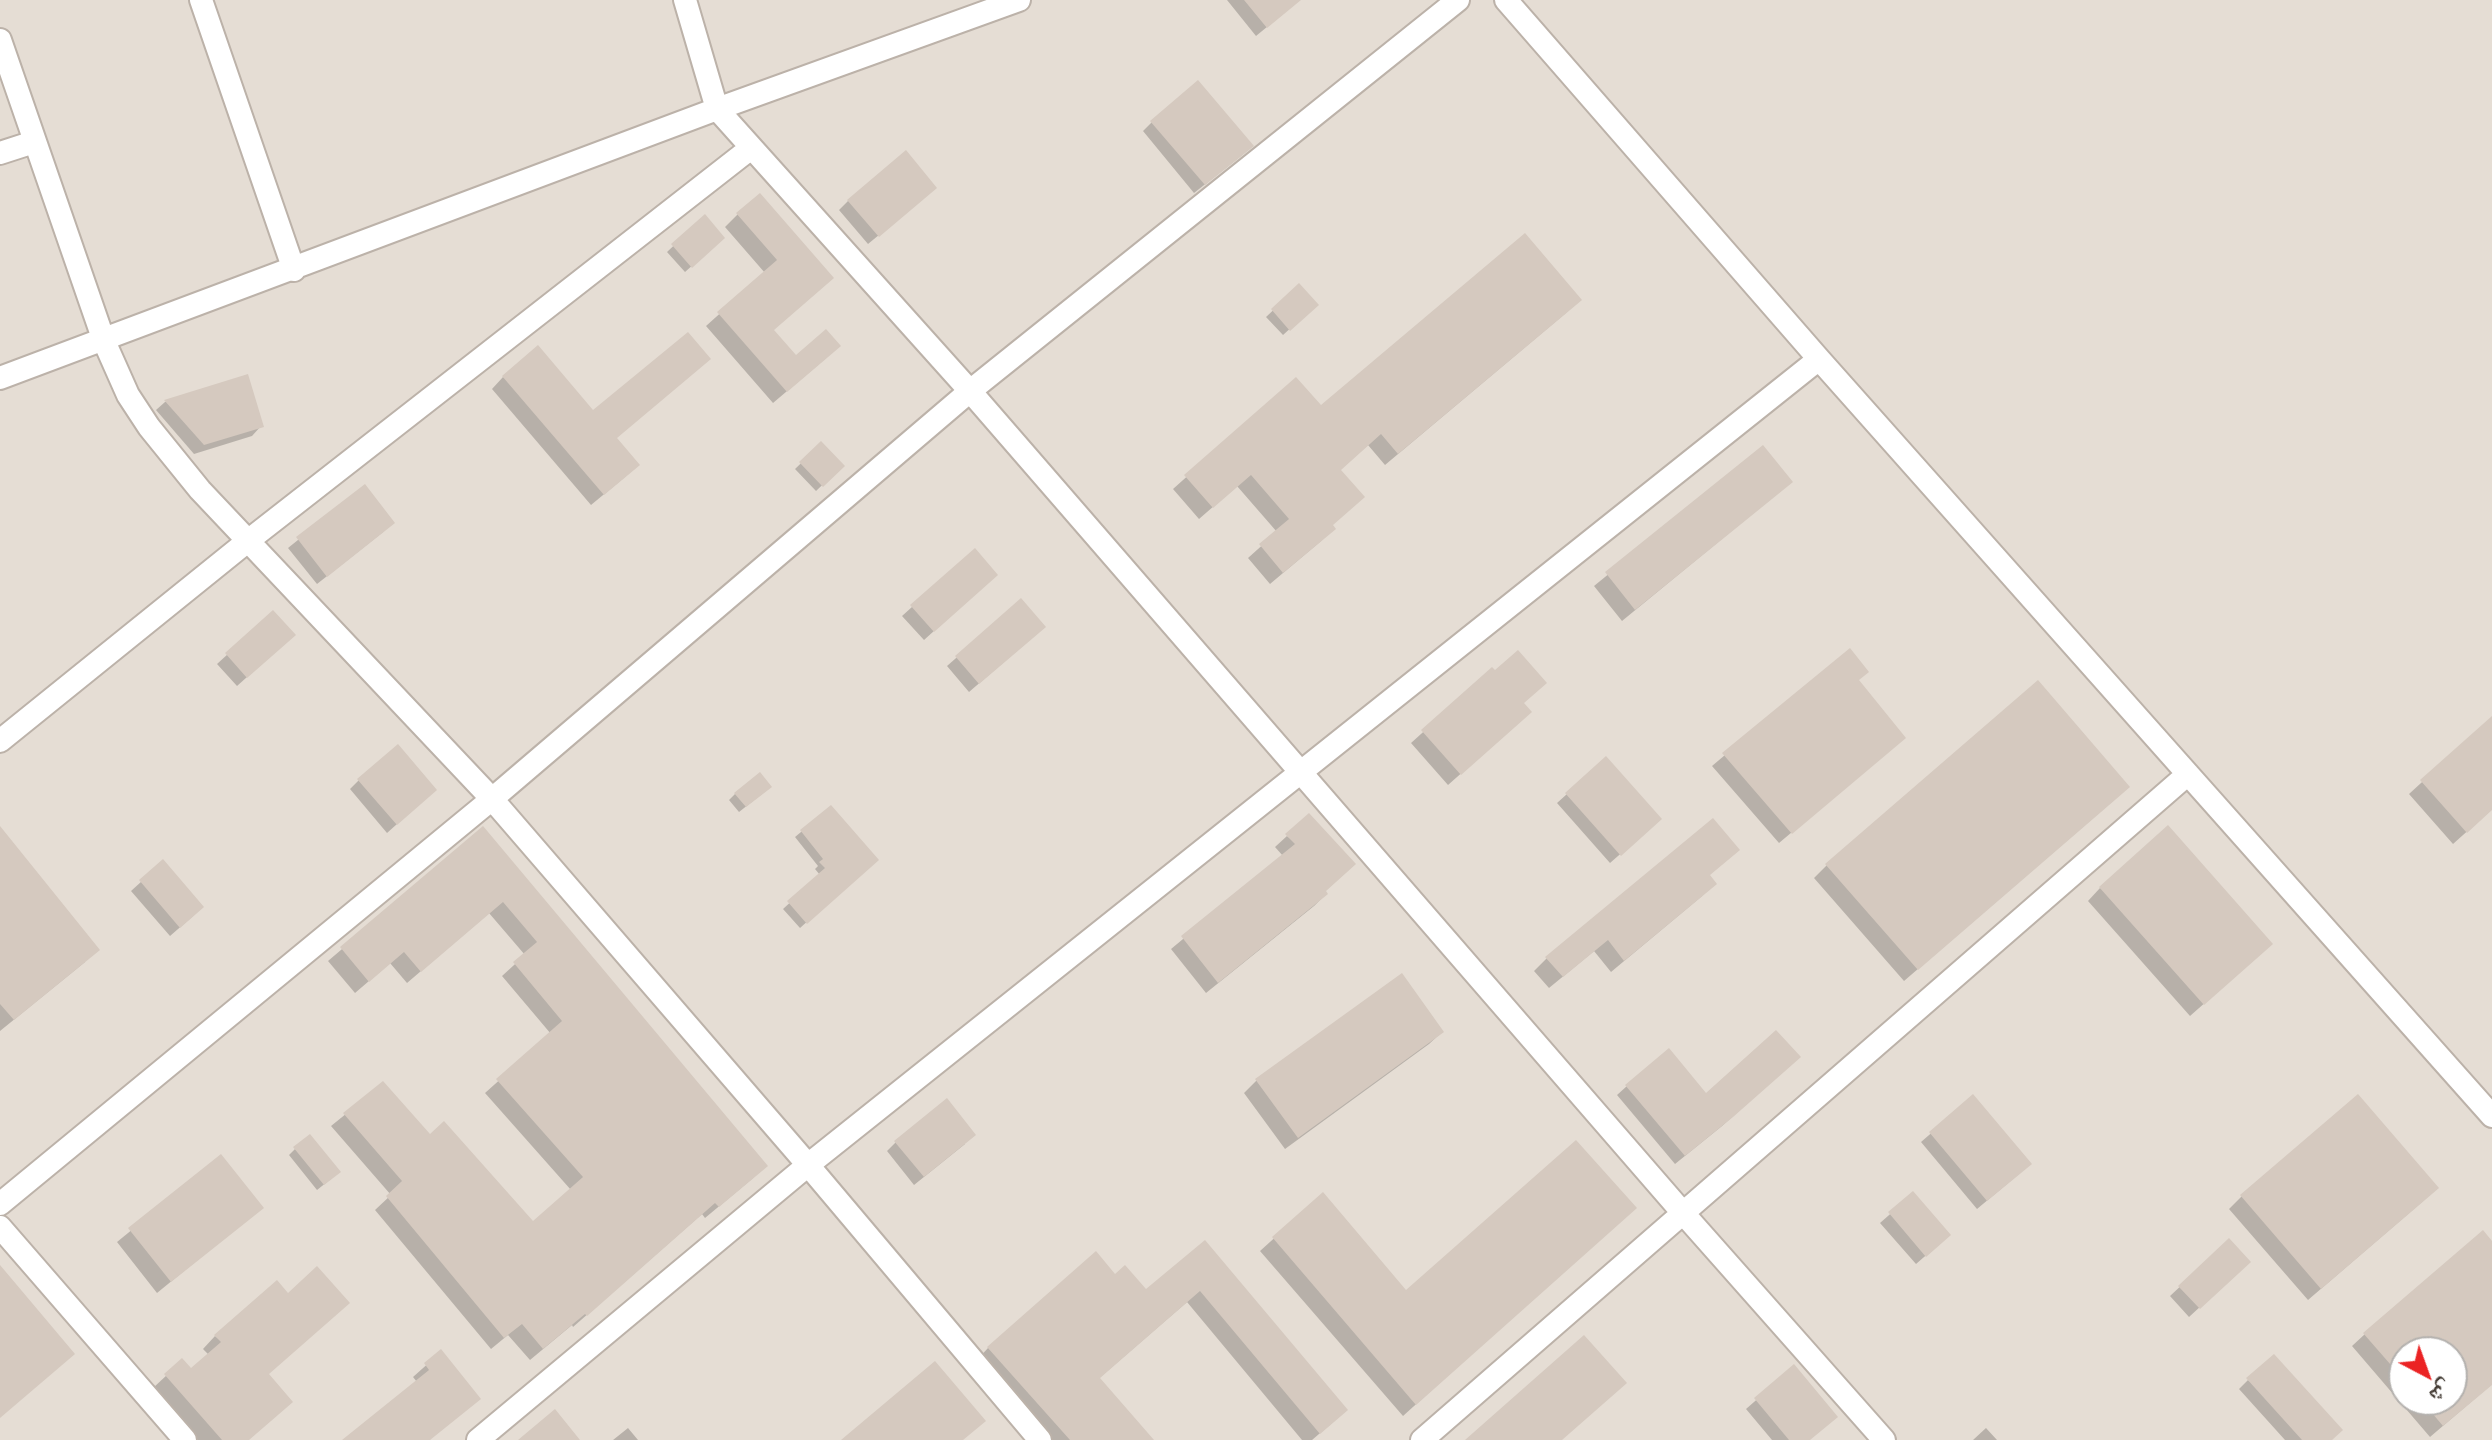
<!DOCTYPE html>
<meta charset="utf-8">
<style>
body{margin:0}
#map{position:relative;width:2492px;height:1440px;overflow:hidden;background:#f1ece6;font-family:Barlow,"Noto Naskh Arabic",sans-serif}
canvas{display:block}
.north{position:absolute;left:2388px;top:1336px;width:80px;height:80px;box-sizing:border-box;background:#fff;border:2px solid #b4b1ae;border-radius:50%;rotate:139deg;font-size:22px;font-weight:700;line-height:32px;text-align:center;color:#443c35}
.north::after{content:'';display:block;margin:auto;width:28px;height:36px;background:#eb2324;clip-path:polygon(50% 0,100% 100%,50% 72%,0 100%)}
</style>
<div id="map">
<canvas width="2492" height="1440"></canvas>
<div class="north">ش</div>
</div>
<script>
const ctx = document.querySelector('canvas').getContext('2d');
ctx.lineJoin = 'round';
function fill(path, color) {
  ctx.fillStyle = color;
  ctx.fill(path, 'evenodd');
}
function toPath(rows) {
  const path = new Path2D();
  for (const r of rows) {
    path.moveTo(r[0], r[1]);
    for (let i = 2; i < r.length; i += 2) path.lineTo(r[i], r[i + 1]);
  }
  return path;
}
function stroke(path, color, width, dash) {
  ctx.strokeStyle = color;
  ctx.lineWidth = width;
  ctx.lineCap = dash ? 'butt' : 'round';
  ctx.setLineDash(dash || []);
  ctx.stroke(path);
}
fill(toPath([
 [0,0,2492,0,2492,1440,0,1440],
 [2404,1352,2452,1352,2452,1400,2404,1400]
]), '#e5ddd4');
fill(toPath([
 [1227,0,1290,0,1284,13,1256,36],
 [1152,122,1242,155,1194,193,1143,131],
 [925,197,868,244,839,210,848,201],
 [738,214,831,278,772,330,796,357,826,358,773,403,706,326,765,273,725,227],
 [704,217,723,238,685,272,667,252],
 [1299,286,1316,305,1283,335,1266,317],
 [1567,312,1385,465,1368,445,1339,470,1331,526,1321,541,1270,584,1248,558,1277,532,1237,486,1199,519,1173,489,1296,379,1321,407],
 [247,377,261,426,252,436,194,454,156,410,165,402],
 [503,377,615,439,626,476,591,505,492,389],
 [821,444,842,466,816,491,795,469],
 [1763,448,1791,482,1622,621,1594,586],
 [364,487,383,532,317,584,288,548],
 [986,584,924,640,902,616,912,607],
 [1021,601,1034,636,969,692,947,666],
 [273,613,284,644,237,686,217,664],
 [1849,650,1857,681,1904,738,1779,843,1712,766],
 [1492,670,1522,704,1518,723,1448,785,1411,743],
 [2492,718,2492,809,2453,844,2409,794],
 [1606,759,1650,828,1610,863,1557,803],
 [359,780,425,799,387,833,350,789],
 [763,793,739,812,729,800,735,794],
 [2115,799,1904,981,1814,878,1827,865],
 [831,807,870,865,800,928,783,909,820,875,815,869,818,866,795,837],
 [483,829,753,1178,705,1218,702,1214,573,1327,572,1325,530,1360,508,1335,491,1349,375,1210,391,1195,331,1126,383,1084,429,1137,533,1224,571,1190,485,1093,551,1034,502,976,525,955,489,913,407,983,390,963,355,993,328,961],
 [0,830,85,962,0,1031],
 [1287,836,1341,876,1324,892,1326,894,1314,906,1206,993,1171,949,1283,856,1275,847],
 [163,862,193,916,170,936,131,891],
 [1708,876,1702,896,1611,972,1594,951,1549,988,1534,971,1547,958],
 [2100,888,2258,956,2190,1016,2088,901],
 [1442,1032,1429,1044,1285,1149,1244,1093,1257,1080],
 [1789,1066,1722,1126,1675,1164,1617,1095,1627,1086,1706,1095],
 [1973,1097,2020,1173,1977,1209,1921,1142],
 [896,1142,965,1144,914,1185,887,1151],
 [295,1149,332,1178,317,1190,289,1155],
 [221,1157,261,1208,157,1293,117,1242],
 [1913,1194,1939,1244,1916,1264,1880,1223],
 [1322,1195,1465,1360,1403,1416,1260,1251],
 [2242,1196,2423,1201,2308,1300,2229,1209],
 [2229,1241,2239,1271,2189,1317,2170,1296],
 [1205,1243,1333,1422,1312,1440,1302,1440,1187,1302,1098,1379,1151,1440,1045,1440,976,1361,988,1348,1115,1277,1145,1292],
 [2492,1244,2492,1384,2430,1437,2352,1346,2365,1334],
 [2404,1352,2452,1352,2452,1400,2404,1400],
 [215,1336,267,1375,248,1440,198,1440,153,1388,182,1361,191,1371,209,1355,203,1349],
 [441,1352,430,1440,345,1440,417,1382,413,1377],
 [1794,1367,1809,1440,1772,1440,1746,1409],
 [2248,1380,2330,1440,2285,1440,2239,1389],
 [628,1428,638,1440,613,1440],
 [1986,1428,1997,1440,1973,1440]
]), '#0003');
fill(toPath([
 [1244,0,1301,0,1267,28],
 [1198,80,1254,146,1205,185,1150,121],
 [906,150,937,188,879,237,847,200],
 [760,193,834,278,774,330,796,355,826,329,841,346,787,392,717,312,777,260,736,213],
 [705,214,725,238,692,268,671,244],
 [1525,233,1582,300,1398,454,1381,434,1341,470,1365,497,1333,525,1336,529,1283,573,1259,544,1289,519,1251,475,1213,508,1184,475,1296,377,1321,405],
 [1299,283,1319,305,1290,331,1271,309],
 [688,332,711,359,617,438,640,465,604,495,502,376,538,345,593,410],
 [248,374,264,427,204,445,164,400],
 [821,441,845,466,823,487,799,462],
 [1763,445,1793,482,1635,610,1605,572],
 [365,484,395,523,327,577,296,537],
 [975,548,998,575,934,632,910,605],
 [1021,598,1046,627,979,684,955,656],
 [273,610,296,635,247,678,225,653],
 [1850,648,1869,672,1859,680,1906,738,1792,834,1722,753],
 [1518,650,1547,683,1524,703,1532,712,1461,775,1421,730,1492,667,1495,670],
 [2038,680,2130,787,1918,970,1825,864],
 [2492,716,2492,810,2467,833,2420,780],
 [398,744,437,790,397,825,357,779],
 [1606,756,1662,819,1621,856,1565,793],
 [760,772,772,787,746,807,734,793],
 [831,805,879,860,807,924,787,901,825,868,819,862,823,859,800,830],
 [1309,813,1356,864,1326,891,1328,894,1218,983,1181,936,1295,844,1285,834],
 [1713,818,1740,850,1710,875,1717,884,1624,961,1608,940,1563,977,1545,957],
 [2168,825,2273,944,2204,1005,2099,887],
 [0,826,100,950,14,1020,0,1004],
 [483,826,768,1166,719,1207,715,1203,587,1316,585,1314,543,1349,522,1324,504,1338,386,1196,402,1181,343,1113,383,1081,430,1134,444,1121,533,1221,583,1177,496,1079,562,1021,513,962,537,942,503,902,421,972,404,952,369,982,340,947],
 [163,859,204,907,180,928,139,880],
 [1402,973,1444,1032,1298,1138,1255,1079],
 [1776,1030,1801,1057,1733,1117,1685,1156,1625,1085,1669,1048,1706,1093],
 [1973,1094,2032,1164,1987,1201,1929,1132],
 [2358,1094,2439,1188,2321,1289,2240,1195],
 [947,1098,976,1135,924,1177,894,1141],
 [310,1134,341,1172,324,1185,293,1147],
 [1576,1140,1637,1208,1416,1405,1272,1237,1323,1192,1406,1290],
 [221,1154,264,1208,171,1282,128,1228],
 [1913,1191,1951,1235,1926,1257,1888,1212],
 [2483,1230,2492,1241,2492,1385,2443,1426,2421,1400,2452,1400,2452,1352,2404,1352,2404,1380,2363,1333],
 [2229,1238,2251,1262,2200,1309,2178,1286],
 [1205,1240,1348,1410,1320,1434,1200,1291,1100,1378,1154,1440,1070,1440,987,1347,1096,1251,1115,1274,1125,1265,1146,1289],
 [0,1265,75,1354,0,1418],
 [317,1266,350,1303,269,1374,293,1402,249,1440,222,1440,164,1374,182,1358,191,1368,221,1342,214,1335,277,1280,288,1293],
 [1584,1335,1627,1383,1562,1440,1465,1440],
 [441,1349,481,1399,430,1440,342,1440,429,1370,424,1363],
 [2274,1354,2343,1430,2332,1440,2302,1440,2246,1378],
 [935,1361,986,1421,963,1440,841,1440],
 [1794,1364,1838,1417,1810,1440,1789,1440,1754,1398],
 [555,1409,580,1440,518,1440]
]), '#d5c9bf');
const minor = toPath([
 [201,0,294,270],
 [685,0,717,109,970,391,1683,1213,1884,1440],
 [1506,0,1819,359,2492,1116],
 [0,40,104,341,128,395,149,427,200,490,492,799,0,1204],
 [0,153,34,142],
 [0,378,717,109,1019,0],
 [0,741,249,540,751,148],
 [0,1227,185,1440],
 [478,1440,808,1165,1819,359],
 [1040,1440,808,1165,492,799,970,391,1458,0],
 [1422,1440,2188,774]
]);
stroke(minor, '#bcb2a9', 26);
stroke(minor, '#fff', 22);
</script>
